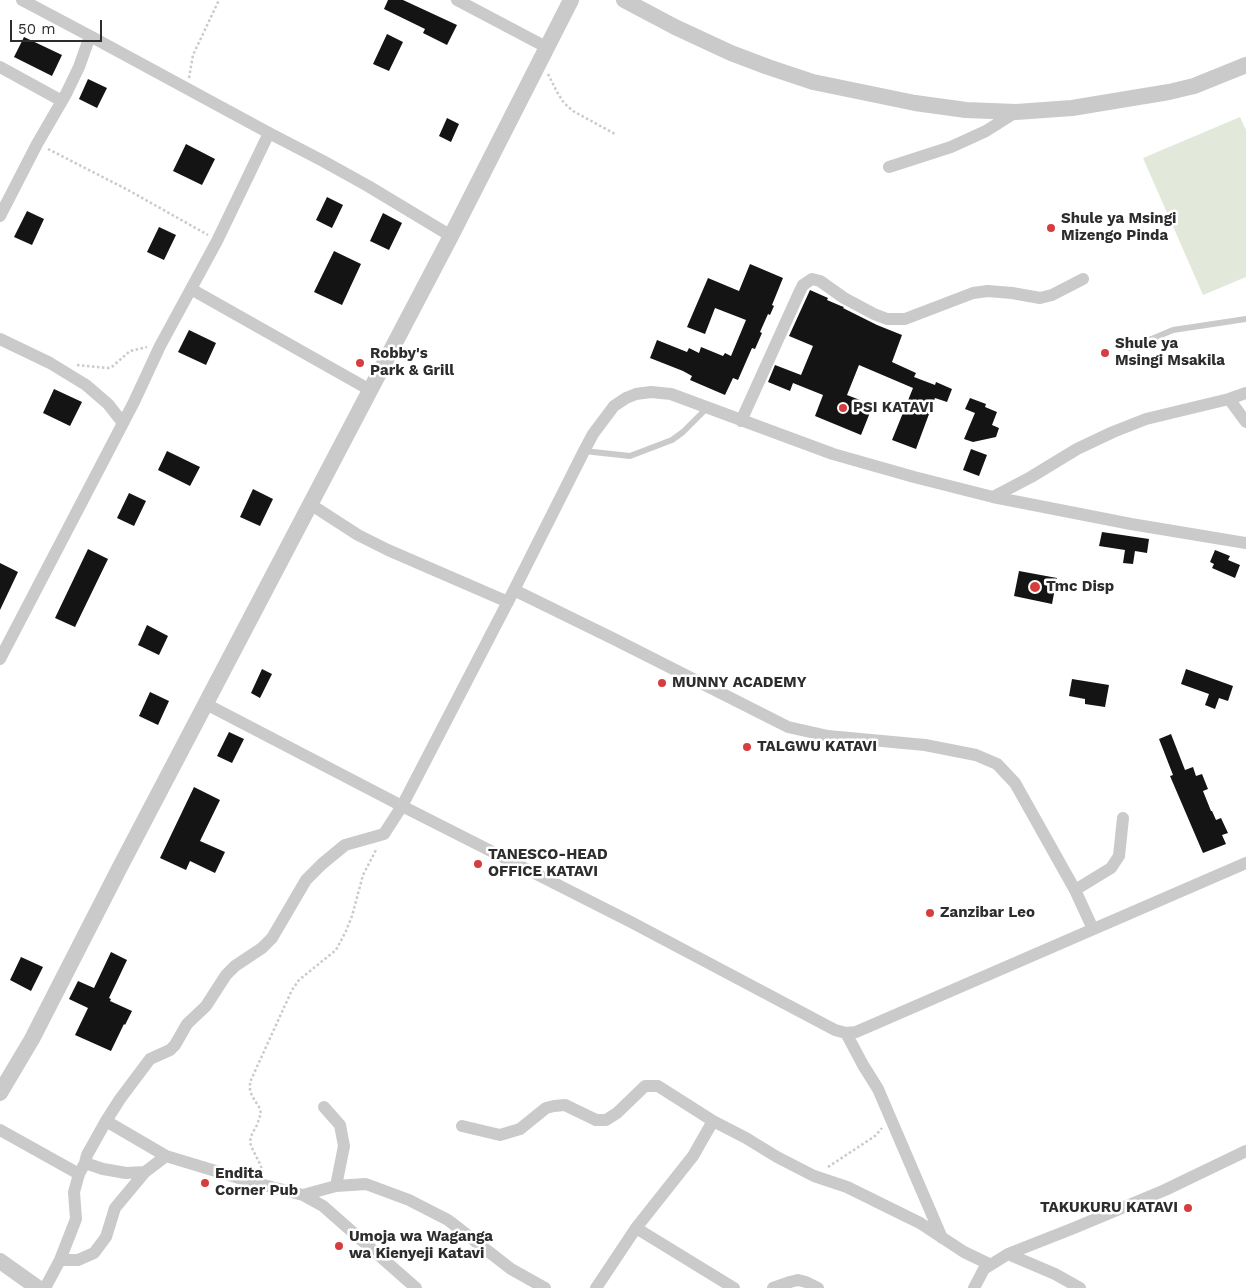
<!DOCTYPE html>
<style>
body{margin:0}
#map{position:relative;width:1246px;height:1288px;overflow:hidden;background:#fff;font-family:"Work Sans",sans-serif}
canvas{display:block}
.scale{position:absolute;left:10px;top:20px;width:92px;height:22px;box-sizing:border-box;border:2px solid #2d2d2d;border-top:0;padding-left:6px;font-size:15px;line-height:18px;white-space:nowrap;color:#2d2d2d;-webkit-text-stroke:4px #fff;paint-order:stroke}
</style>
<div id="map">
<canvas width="1246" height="1288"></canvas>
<div class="scale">50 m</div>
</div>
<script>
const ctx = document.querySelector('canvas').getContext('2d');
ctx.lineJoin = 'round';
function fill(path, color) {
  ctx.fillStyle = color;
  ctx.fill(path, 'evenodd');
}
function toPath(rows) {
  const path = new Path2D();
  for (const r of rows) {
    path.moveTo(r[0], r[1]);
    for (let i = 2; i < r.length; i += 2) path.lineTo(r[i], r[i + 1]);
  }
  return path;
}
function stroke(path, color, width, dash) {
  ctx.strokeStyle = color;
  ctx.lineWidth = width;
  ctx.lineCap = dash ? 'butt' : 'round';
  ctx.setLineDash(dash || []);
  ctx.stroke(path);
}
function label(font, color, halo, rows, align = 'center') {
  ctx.font = font + ' "Work Sans",sans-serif';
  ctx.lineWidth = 5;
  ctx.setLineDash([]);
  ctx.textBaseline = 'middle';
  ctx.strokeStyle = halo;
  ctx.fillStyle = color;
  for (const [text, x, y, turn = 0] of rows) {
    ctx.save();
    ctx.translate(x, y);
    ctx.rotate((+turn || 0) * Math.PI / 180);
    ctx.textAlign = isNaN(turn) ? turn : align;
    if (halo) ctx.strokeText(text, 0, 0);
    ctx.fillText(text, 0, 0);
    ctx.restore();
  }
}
fill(toPath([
 [1240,117,1246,130,1246,277,1203,295,1143,158]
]), '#e2e9db');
fill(toPath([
 [388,0,403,0,457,25,447,45,423,33,425,29,384,9],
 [387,34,403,42,389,71,373,64],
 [24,37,62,55,52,76,14,57],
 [88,79,107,88,97,108,79,99],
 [447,118,459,124,451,142,439,136],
 [186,144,215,159,202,185,173,171],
 [327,197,343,205,332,228,316,220],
 [27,211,44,219,32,245,14,237],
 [383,213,402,223,389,250,370,241],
 [159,227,176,235,164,260,147,252],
 [334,251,361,264,342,305,314,292],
 [750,264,783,278,772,305,774,306,770,315,768,314,760,332,762,333,755,349,752,348,738,380,733,378,725,395,690,380,692,376,683,371,650,358,657,340,687,352,689,348,699,353,701,347,723,356,725,353,731,356,746,320,715,308,705,334,687,327,708,278,739,291],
 [810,290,828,298,827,300,841,306,844,307,843,308,877,325,902,335,892,362,916,373,914,377,935,385,936,382,952,389,947,402,935,398,916,449,892,440,913,388,859,365,847,395,873,405,861,435,815,416,823,395,793,383,790,391,768,382,775,365,801,375,813,346,789,336],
 [189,330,216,343,206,365,178,352],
 [54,389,82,402,70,426,43,413],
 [970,398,986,404,985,407,997,412,992,425,999,428,996,437,973,442,964,439,975,413,965,409],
 [971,449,987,455,979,476,963,470],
 [167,451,200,467,190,486,158,470],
 [253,489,273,499,260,526,240,517],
 [129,493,146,501,134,526,117,518],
 [1102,532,1149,539,1147,553,1135,551,1133,564,1123,563,1125,550,1099,546],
 [88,549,108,559,75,627,55,618],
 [1215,550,1230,556,1228,560,1240,565,1235,578,1212,568,1214,564,1210,562],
 [0,563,18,572,0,610],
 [1019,571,1057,578,1052,604,1014,596],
 [147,625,168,636,159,655,138,645],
 [262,669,272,674,260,698,251,693],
 [1186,669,1233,686,1228,701,1219,698,1215,709,1205,705,1209,694,1181,684],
 [1072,679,1109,685,1105,707,1085,704,1085,699,1069,696],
 [150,692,169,701,158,725,139,716],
 [229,732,244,739,232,763,217,756],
 [1171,734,1185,770,1193,767,1196,776,1202,774,1208,789,1203,791,1211,811,1212,811,1216,820,1221,818,1228,833,1222,835,1226,844,1203,853,1170,776,1173,775,1159,739],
 [194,787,220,800,200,841,225,852,215,873,190,861,186,870,160,858],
 [111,952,127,960,109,998,111,999,110,1001,132,1011,125,1025,124,1024,111,1051,75,1035,88,1008,69,999,78,981,94,988],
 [21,957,43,967,31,991,10,980]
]), '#141414');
stroke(toPath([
 [548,74,557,92,564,103,573,111,615,134],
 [189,78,193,55,219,0],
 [48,149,128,190,208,235],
 [77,365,108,368,113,366,130,351,147,347],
 [828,1167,875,1136,882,1128],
 [263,1173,260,1164,251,1146,250,1141,252,1134,257,1125,261,1113,259,1107,252,1096,250,1090,250,1082,292,990,299,980,336,950,346,931,352,916,363,875,377,848]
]), '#cacaca', 2.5, [2.5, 2.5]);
stroke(toPath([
 [1130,348,1173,330,1246,319],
 [584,451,630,456,672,440,683,432,707,408]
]), '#cacaca', 6);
stroke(toPath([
 [22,0,90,36,269,133,323,161,368,186,451,236],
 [457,0,546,47],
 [0,67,62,101],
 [889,167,951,147,986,131,1016,112],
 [0,216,37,144,66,94,79,67,90,36],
 [191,289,370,390],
 [0,339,50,363,86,385,108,404,123,423],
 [1229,399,1246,422],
 [741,421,799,293,803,285,812,279,820,281,844,298,874,314,887,319,905,319,973,293,988,291,1012,293,1040,298,1052,295,1083,279],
 [993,497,1031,477,1077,449,1113,432,1146,419,1229,399,1246,393],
 [310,504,358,535,388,550,508,602],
 [514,590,614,639,788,727,828,736,925,745,976,755,997,764,1015,783,1075,890,1093,929],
 [0,659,134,402,160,346,217,241,269,133],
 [206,704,402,806,631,922,835,1030,846,1033,856,1032,1246,863],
 [1075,890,1111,868,1119,856,1123,818],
 [846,1033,863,1065,878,1089,942,1238],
 [324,1107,340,1125,344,1146,336,1186],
 [106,1121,166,1156,252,1182,303,1195,323,1206,416,1288],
 [462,1126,500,1135,520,1129,546,1108,554,1106,565,1105,596,1120,606,1120,617,1113,645,1086,658,1086,713,1121,746,1138,777,1157,814,1176,847,1187,920,1223,964,1252,989,1264],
 [0,1130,79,1174],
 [85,1163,103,1169,126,1173,145,1172],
 [303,1195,336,1186,366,1184,409,1200,448,1220,511,1269,545,1288],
 [636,1228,734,1288],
 [1008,1254,1055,1274,1080,1288],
 [60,1260,78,1260,94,1253,106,1237,115,1208,145,1172,166,1156],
 [45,1288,60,1260,76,1219,74,1192,79,1174,85,1163,87,1155,106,1121,120,1099,150,1059,170,1050,175,1045,187,1024,206,1006,226,975,235,966,262,948,272,938,306,880,322,864,345,845,384,834,402,806,514,590,584,451,593,434,614,406,626,398,636,394,651,392,671,394,833,454,914,477,993,497,1131,524,1246,543],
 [596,1288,636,1228,693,1156,713,1121],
 [773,1288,790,1282,798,1280,806,1282,818,1288],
 [974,1288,984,1269,1008,1254,1074,1228,1165,1190,1246,1151]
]), '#cacaca', 12);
stroke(toPath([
 [624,0,675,27,731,53,768,67,813,82,915,103,966,110,1016,112,1072,108,1169,92,1194,86,1246,65],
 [0,1093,32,1039,120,867,451,236,571,0],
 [0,1261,38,1288]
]), '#cacaca', 16);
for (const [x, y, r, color] of [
 [1051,228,5,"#d53d3f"],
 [1105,353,5,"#d53d3f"],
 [360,363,5,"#d53d3f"],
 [843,408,5,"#d53d3f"],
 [1035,587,6,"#d53d3f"],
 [662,683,5,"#d53d3f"],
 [747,747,5,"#d53d3f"],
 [478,864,5,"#d53d3f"],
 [930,913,5,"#d53d3f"],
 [205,1183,5,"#d53d3f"],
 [1188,1208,5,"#d53d3f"],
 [339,1246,5,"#d53d3f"]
]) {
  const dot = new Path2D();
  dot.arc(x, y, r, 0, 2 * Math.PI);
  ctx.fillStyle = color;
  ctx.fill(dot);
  stroke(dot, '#fff', 2);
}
label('bold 15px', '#2d2d2d', '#fff', [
 ["Shule ya Msingi",1061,219],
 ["Mizengo Pinda",1061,236],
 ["Shule ya",1115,344],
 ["Msingi Msakila",1115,361],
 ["Robby's",370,354],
 ["Park & Grill",370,371],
 ["PSI KATAVI",853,408],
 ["Tmc Disp",1046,587],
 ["MUNNY ACADEMY",672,683],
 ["TALGWU KATAVI",757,747],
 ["TANESCO-HEAD",488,855],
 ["OFFICE KATAVI",488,872],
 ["Zanzibar Leo",940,913],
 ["Endita",215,1174],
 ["Corner Pub",215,1191],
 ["TAKUKURU KATAVI",1178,1208,"right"],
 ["Umoja wa Waganga",349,1237],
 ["wa Kienyeji Katavi",349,1254]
], 'left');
</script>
